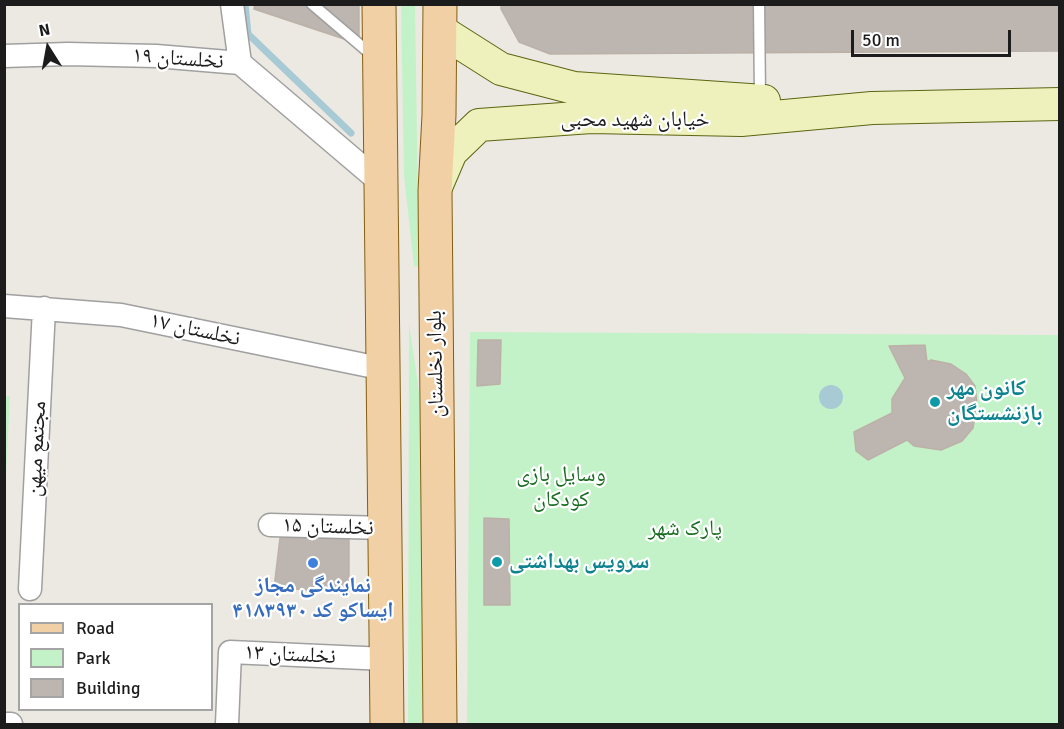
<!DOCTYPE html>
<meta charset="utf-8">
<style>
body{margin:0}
#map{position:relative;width:1064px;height:729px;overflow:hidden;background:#ece9e3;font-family:Signika,sans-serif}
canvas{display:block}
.frame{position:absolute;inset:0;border:6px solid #1c1c1c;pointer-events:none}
.legend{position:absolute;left:18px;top:603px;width:195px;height:108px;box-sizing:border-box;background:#fff;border:2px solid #a4a4a4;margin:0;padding:8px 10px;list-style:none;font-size:18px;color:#1c1c1c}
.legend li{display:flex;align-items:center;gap:12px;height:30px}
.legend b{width:30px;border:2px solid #a4a4a4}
.north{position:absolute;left:18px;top:18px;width:60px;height:60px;-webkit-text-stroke:4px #fff;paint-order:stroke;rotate:349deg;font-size:16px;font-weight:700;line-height:24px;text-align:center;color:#1c1c1c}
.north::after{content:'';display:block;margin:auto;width:21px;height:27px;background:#1c1c1c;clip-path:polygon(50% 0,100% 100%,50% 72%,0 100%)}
.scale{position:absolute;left:851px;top:30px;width:160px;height:27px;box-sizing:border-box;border:3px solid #1c1c1c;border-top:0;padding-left:8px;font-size:18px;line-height:21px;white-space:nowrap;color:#1c1c1c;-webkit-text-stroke:4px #fff;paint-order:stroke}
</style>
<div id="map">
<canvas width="1064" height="729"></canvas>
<div class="frame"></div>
<ul class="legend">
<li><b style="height:8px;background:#f0d0a4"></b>Road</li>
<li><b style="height:16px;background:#c4f2c8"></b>Park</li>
<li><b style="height:16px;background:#bcb5b0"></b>Building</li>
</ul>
<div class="north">N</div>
<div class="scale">50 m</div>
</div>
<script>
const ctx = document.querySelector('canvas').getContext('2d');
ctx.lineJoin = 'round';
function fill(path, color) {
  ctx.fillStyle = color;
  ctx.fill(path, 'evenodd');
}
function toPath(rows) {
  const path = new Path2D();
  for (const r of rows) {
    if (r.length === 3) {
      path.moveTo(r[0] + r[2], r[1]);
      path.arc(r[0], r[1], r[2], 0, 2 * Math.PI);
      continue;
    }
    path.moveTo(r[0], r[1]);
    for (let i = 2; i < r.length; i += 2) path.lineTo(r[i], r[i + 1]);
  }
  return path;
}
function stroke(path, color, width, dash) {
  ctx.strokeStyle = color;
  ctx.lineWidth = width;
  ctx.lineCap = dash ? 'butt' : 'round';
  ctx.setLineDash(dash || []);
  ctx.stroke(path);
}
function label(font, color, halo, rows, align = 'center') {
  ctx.font = font + ' Signika,"Noto Naskh Arabic",sans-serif';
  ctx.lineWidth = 4.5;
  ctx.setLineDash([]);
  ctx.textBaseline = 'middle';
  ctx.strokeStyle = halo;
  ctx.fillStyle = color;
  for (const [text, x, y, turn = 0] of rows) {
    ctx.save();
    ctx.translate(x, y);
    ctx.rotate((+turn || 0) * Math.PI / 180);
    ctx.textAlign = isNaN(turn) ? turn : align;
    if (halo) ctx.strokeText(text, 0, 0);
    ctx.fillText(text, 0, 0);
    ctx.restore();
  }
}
fill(toPath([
 [401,5,415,5,419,267,414,266,404,176],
 [409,323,419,392,424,507,422,724,408,724],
 [470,332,1059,335,1059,724,467,724],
 [5,396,10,396,5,496,4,396]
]), '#c4f2c8');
fill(toPath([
 [831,397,12]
]), '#a8cad5');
stroke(toPath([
 [245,4,248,34,351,133]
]), '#a8cad5', 7);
const building = toPath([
 [255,4,359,4,359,44,254,9,255,4],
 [501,4,1060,4,1060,51,550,54,519,42,501,9,501,4],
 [478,340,501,340,500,384,477,386,478,340],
 [925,345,927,362,931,360,951,364,966,374,975,386,977,404,973,428,962,441,941,450,914,446,907,440,868,460,856,451,854,432,892,413,892,399,905,378,889,346,925,345],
 [484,518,509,519,510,605,484,605,484,518],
 [280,538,349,538,349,592,274,588,280,538]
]);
fill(building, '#bcb5b0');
stroke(building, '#bcb1a7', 1.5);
const service = toPath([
 [312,4,373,56],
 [759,4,760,97]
]);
const minor = toPath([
 [232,4,240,63],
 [4,56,68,54,156,56,240,63,380,182],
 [4,306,121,315,384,369],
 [270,525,385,528],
 [30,589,44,308],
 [4,724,11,724],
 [227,724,230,652,386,659]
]);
const secondary = toPath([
 [441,31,501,69,574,88,764,101],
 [436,187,451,152,479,125,591,117,741,120,872,108,1060,104]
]);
const primary = toPath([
 [379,4,387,724],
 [440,724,435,191,439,115,440,4]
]);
stroke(service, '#a0a0a0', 13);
stroke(minor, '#a0a0a0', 25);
stroke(secondary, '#5b6511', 34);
stroke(primary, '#835f11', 35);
stroke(service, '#fff', 10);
stroke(minor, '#fff', 22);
stroke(secondary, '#eef1bc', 32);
stroke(primary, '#f0d0a4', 33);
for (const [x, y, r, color] of [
 [935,402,6,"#0f9aa8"],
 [497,562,6,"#0f9aa8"],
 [313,563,6,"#3f7fe0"]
]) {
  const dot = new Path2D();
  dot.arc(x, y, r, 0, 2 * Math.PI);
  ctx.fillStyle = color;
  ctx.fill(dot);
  stroke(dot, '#fff', 2);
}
label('22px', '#1c1c1c', '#fff', [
 ["نخلستان ۱۹",178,59,4],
 ["خیابان شهید محبی",635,120],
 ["نخلستان ۱۷",195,330,12],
 ["بلوار نخلستان",436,364,-91],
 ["مجتمع میهن",37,449,-87],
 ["نخلستان ۱۵",328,527,2],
 ["نخلستان ۱۳",290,655,3]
]);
label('bold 22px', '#0d838f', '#fff', [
 ["کانون مهر",947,389],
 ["بازنشستگان",947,414],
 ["سرویس بهداشتی",509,562]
], 'left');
label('22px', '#186c20', '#fff', [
 ["وسایل بازی",561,475],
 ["کودکان",561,500],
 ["پارک شهر",685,529]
]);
label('bold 22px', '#366cbe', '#fff', [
 ["نمایندگی مجاز",313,586],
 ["ایساکو کد ۴۱۸۳۹۳۰",313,611]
]);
</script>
